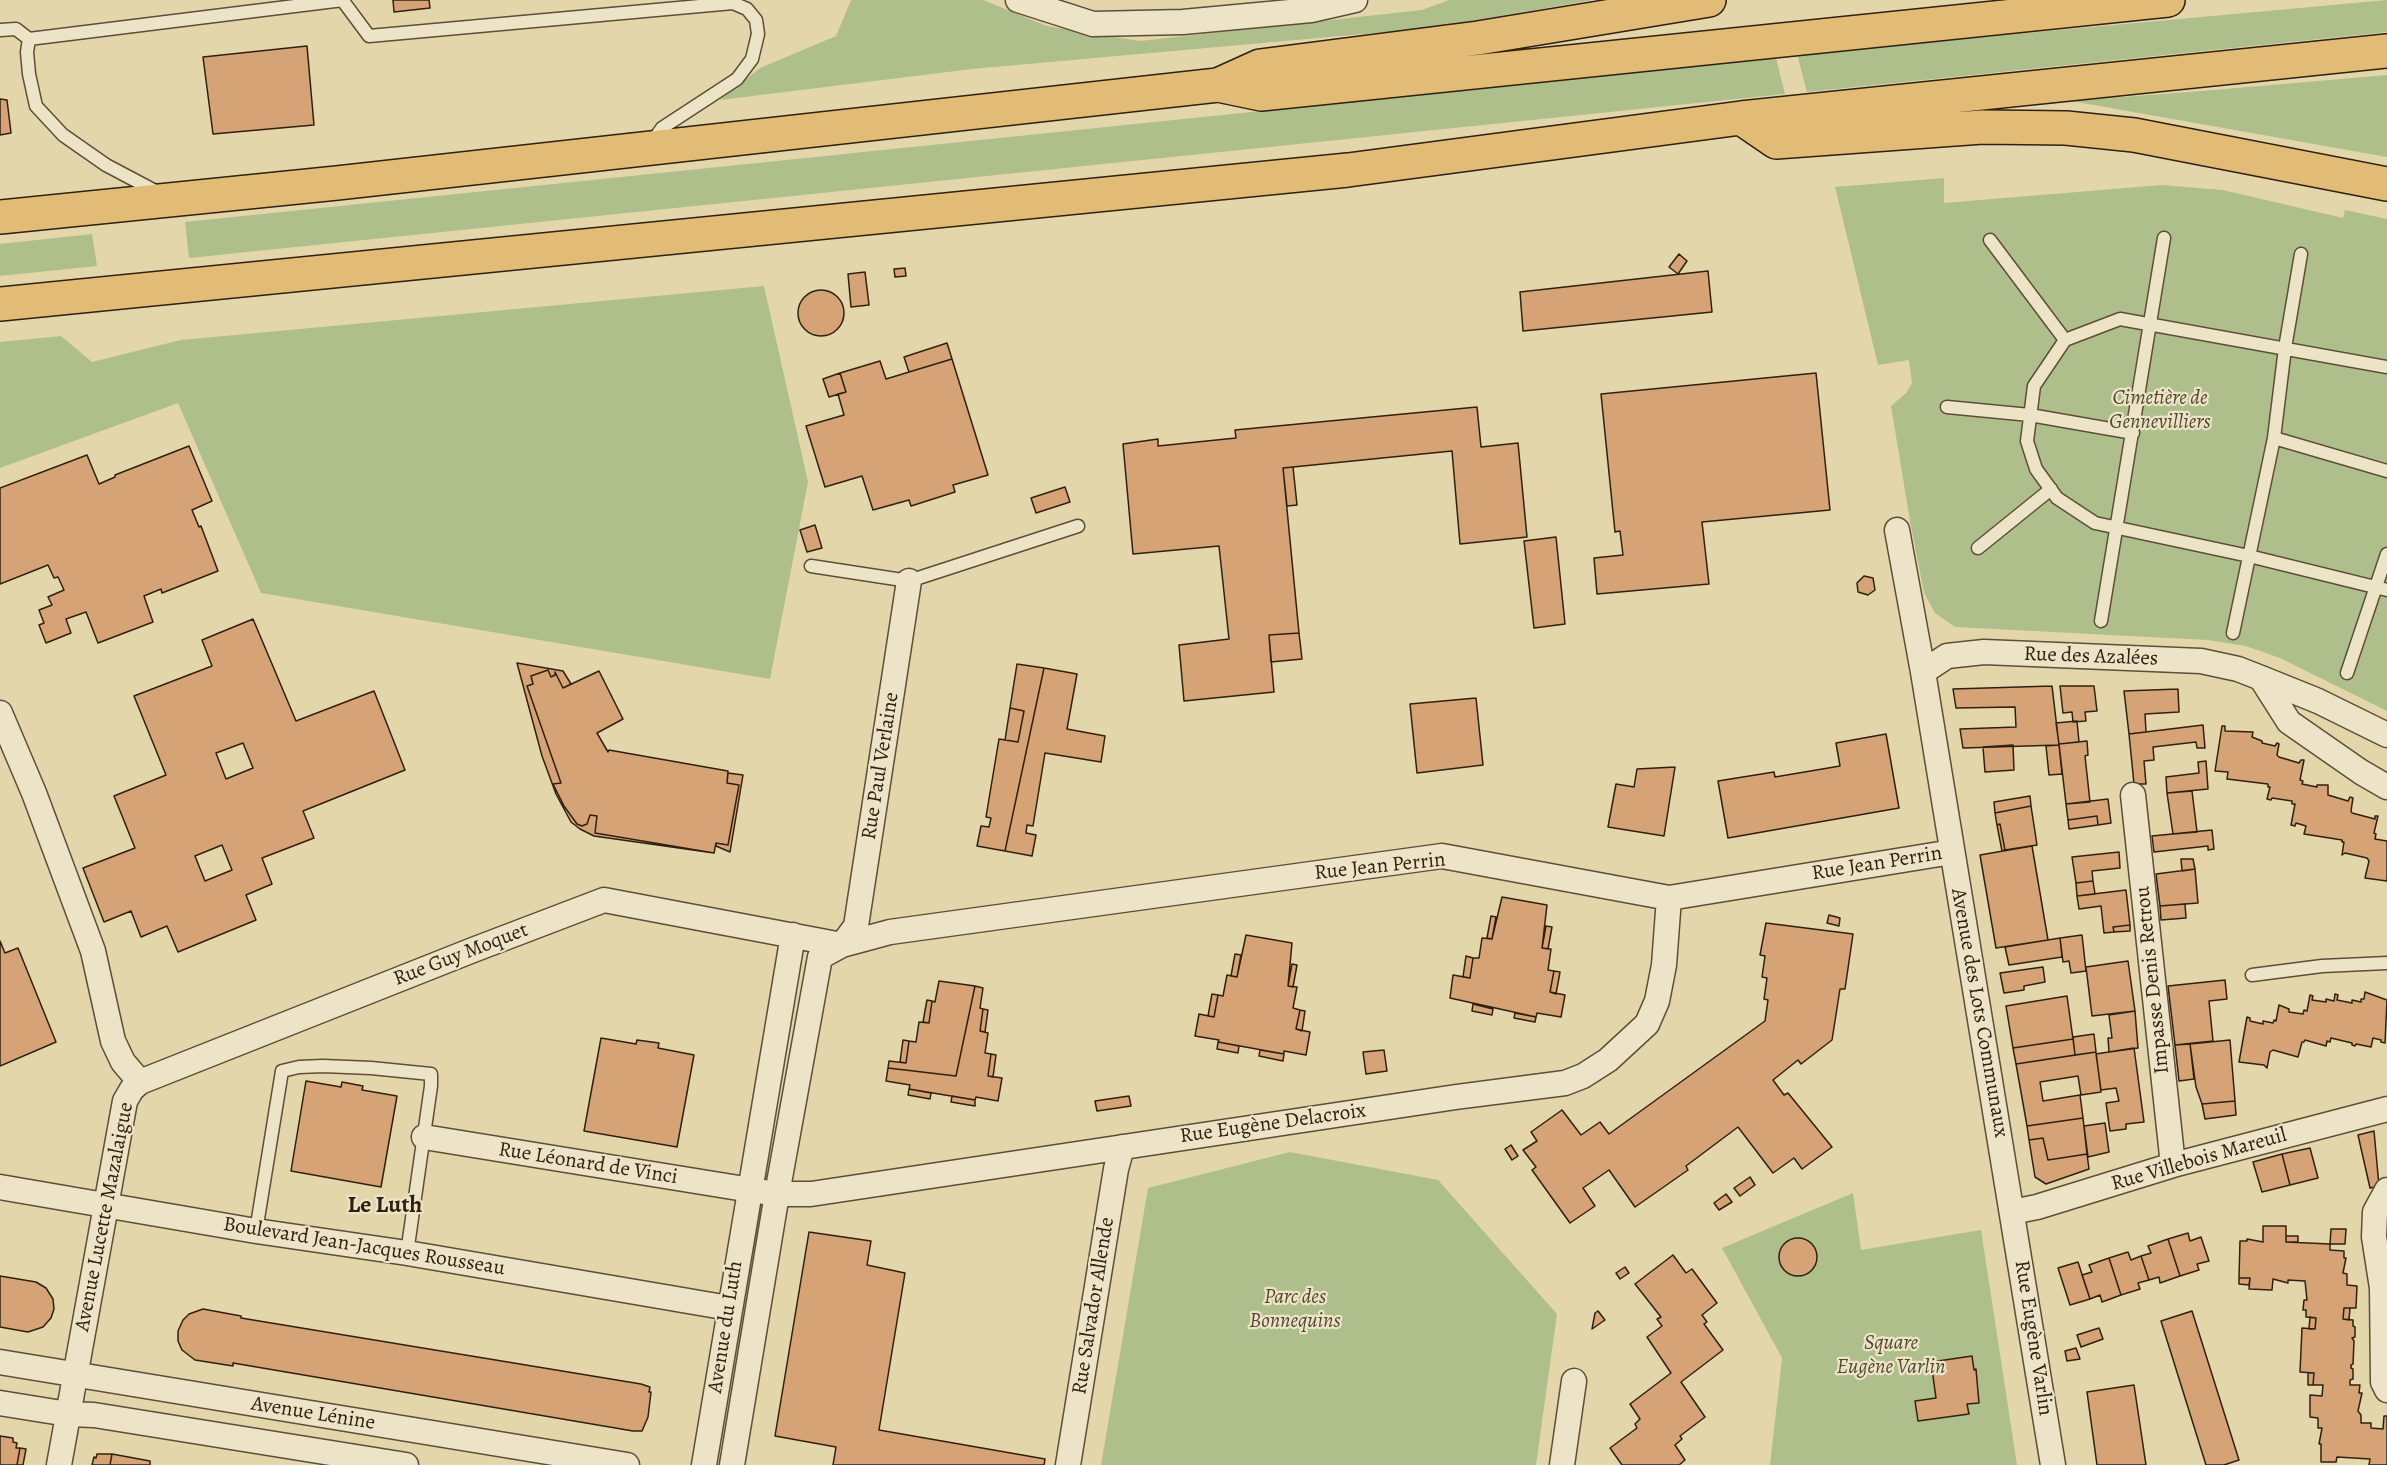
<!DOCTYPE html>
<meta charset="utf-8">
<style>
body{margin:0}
canvas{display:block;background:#e3d6ab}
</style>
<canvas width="2387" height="1465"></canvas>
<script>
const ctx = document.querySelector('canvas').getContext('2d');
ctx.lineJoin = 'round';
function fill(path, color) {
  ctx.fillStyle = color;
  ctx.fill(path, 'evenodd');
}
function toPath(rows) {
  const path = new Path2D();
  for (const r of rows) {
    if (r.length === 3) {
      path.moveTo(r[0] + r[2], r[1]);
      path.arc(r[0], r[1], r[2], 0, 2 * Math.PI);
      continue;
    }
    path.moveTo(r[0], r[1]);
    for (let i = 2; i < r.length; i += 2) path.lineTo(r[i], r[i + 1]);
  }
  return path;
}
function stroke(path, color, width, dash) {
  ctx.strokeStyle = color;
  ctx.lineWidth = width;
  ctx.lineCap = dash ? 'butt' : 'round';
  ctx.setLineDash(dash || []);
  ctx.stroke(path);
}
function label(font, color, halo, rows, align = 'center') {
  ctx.font = font + ' Alegreya,serif';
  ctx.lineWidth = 4.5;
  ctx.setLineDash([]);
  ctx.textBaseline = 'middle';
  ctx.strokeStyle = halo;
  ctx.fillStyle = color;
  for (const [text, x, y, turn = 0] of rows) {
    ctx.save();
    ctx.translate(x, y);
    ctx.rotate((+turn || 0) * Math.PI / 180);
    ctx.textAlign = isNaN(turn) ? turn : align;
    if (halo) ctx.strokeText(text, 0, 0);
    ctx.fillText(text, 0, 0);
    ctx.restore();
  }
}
fill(toPath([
 [851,0,983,0,1047,26,1140,41,1422,10,1449,0,1593,0,1430,28,972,69,720,100,760,68,836,36],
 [2387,0,2387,32,1807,92,1797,54],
 [1775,54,1785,94,189,258,185,222,1523,84],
 [2387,75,2387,157,2071,101,2202,91],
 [1944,178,1944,203,2162,185,2223,190,2343,218,2345,210,2387,219,2387,711,2280,658,2246,646,2208,640,1955,627,1935,613,1924,593,1910,521,1891,406,1906,393,1912,383,1909,360,1878,365,1835,187],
 [92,234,97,266,0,276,0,244],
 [764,286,808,482,770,679,261,593,178,403,0,468,0,342,61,336,92,362,181,340],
 [1290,1152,1438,1180,1557,1314,1536,1465,1101,1465,1148,1188],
 [1853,1193,1861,1250,1981,1230,2017,1465,1770,1465,1782,1358,1722,1248]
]), '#afbf8c');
const building = toPath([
 [393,0,429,0,430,8,394,12,393,0],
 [307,46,314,125,213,134,203,57,307,46],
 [0,99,7,100,11,133,0,135,0,99],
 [1679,254,1687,261,1678,274,1669,267,1679,254],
 [905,268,906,276,895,277,894,269,905,268],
 [1708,271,1712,312,1523,331,1520,292,1708,271],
 [865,272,869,305,851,307,848,274,865,272],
 [821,313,23],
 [947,343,952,359,909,372,904,357,947,343],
 [952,359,988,475,953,485,955,492,911,506,909,500,873,510,862,476,825,487,806,426,844,415,838,394,846,392,840,373,880,361,886,379,952,359],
 [840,373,846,392,829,397,823,379,840,373],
 [1816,373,1830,510,1702,522,1709,584,1597,594,1594,558,1623,555,1620,531,1615,532,1601,394,1816,373],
 [1477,407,1481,447,1518,443,1527,537,1460,544,1452,451,1283,468,1299,633,1269,635,1274,692,1184,701,1179,645,1229,639,1219,546,1133,554,1123,444,1158,439,1158,446,1236,438,1235,430,1477,407],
 [189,446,212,501,192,510,199,527,201,526,218,571,162,593,161,589,144,596,153,622,98,643,86,612,66,619,71,633,46,643,39,625,44,623,39,610,52,605,48,597,64,590,58,577,54,578,48,565,0,584,0,488,87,455,99,484,115,477,115,475,189,446],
 [1293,467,1297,505,1287,506,1283,468,1293,467],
 [1065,487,1070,502,1036,513,1031,498,1065,487],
 [815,525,822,548,807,552,800,530,815,525],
 [1556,537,1565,624,1534,628,1524,541,1556,537],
 [1864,576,1873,578,1875,590,1868,595,1858,592,1857,583,1864,576],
 [253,619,296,721,374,691,405,770,303,811,314,838,262,858,272,884,246,895,256,920,178,952,167,926,141,937,131,911,104,922,83,868,135,848,114,796,166,775,134,696,212,666,202,640,253,619],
 [243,743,253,768,226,779,216,753,243,743],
 [222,845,232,870,205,881,195,856,222,845],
 [1299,633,1302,659,1271,662,1269,635,1299,633],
 [517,663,563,671,571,684,563,688,555,672,555,675,551,677,548,670,531,676,533,684,527,686,561,783,553,784,564,806,577,824,582,826,587,824,590,815,597,816,595,833,714,853,594,836,580,829,571,822,556,794,542,756,517,663],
 [1017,664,1044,668,1005,851,977,846,981,826,989,827,991,818,986,817,999,739,1018,742,1024,711,1010,708,1017,664],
 [1044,668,1077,674,1067,729,1105,736,1101,762,1045,753,1033,826,1027,825,1026,833,1036,835,1032,856,1005,851,1044,668],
 [548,670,551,677,555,675,555,672,563,688,599,671,623,719,597,733,608,752,609,750,728,771,727,783,739,785,728,845,716,843,714,853,595,833,597,816,590,815,587,824,582,826,577,824,564,806,553,784,561,783,527,686,533,684,531,676,548,670],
 [2052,686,2059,745,1963,748,1960,729,2016,727,2015,707,1956,708,1953,689,2052,686],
 [2060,686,2094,686,2097,711,2085,712,2086,721,2073,722,2072,712,2063,713,2060,686],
 [2178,689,2179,712,2145,714,2146,732,2129,734,2124,691,2178,689],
 [1476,698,1483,765,1417,773,1410,704,1476,698],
 [1010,708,1024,711,1018,742,1005,740,1010,708],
 [2077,721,2079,742,2059,744,2056,723,2077,721],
 [2203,725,2205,748,2197,748,2196,742,2153,747,2154,760,2144,761,2146,784,2134,784,2129,734,2203,725],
 [2222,726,2225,726,2225,731,2253,732,2252,737,2262,741,2262,743,2275,746,2277,743,2279,744,2277,755,2279,757,2299,763,2301,760,2304,760,2300,780,2303,781,2302,784,2317,787,2317,785,2328,785,2328,795,2348,801,2350,797,2353,798,2351,811,2352,813,2375,819,2375,816,2378,816,2374,833,2376,834,2375,839,2387,841,2387,881,2365,878,2369,861,2367,858,2345,853,2342,855,2344,842,2342,842,2342,840,2304,834,2306,826,2296,823,2295,826,2291,825,2295,804,2292,804,2292,801,2272,798,2271,800,2267,799,2270,787,2268,787,2268,784,2227,779,2228,772,2215,771,2222,726],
 [1886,734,1899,808,1728,838,1718,781,1774,772,1775,777,1840,766,1836,743,1886,734],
 [2087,741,2088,755,2085,756,2090,802,2066,804,2059,744,2087,741],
 [2013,745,2014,770,1985,772,1983,747,2013,745],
 [2059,745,2062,774,2049,775,2046,746,2059,745],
 [2206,761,2208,789,2167,793,2166,777,2199,773,2198,762,2206,761],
 [1675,767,1664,836,1608,827,1616,784,1634,787,1637,769,1675,767],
 [728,773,743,775,730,852,716,846,716,843,728,845,739,785,727,783,728,773],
 [2192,791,2197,832,2173,834,2167,793,2192,791],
 [2030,796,2031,806,1995,813,1994,802,2030,796],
 [2108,799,2111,823,2098,825,2097,816,2068,820,2066,804,2108,799],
 [2031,806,2037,845,2005,850,2000,824,1997,825,1995,813,2031,806],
 [2097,816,2098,825,2069,829,2068,820,2097,816],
 [2000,824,2005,850,2002,851,1997,825,2000,824],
 [2212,830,2214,849,2208,850,2208,846,2154,852,2152,836,2212,830],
 [2032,846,2048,940,1996,948,1980,855,2032,846],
 [2119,852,2120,868,2092,871,2093,881,2076,883,2072,857,2119,852],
 [2181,859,2193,859,2195,869,2182,871,2181,859],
 [2195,869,2198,903,2160,906,2156,874,2195,869],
 [2093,881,2095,894,2077,896,2076,883,2093,881],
 [2126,890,2130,925,2113,927,2114,932,2104,933,2101,906,2079,909,2077,896,2126,890],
 [1502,897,1547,905,1542,948,1551,949,1548,970,1554,971,1550,992,1565,995,1561,1017,1537,1013,1536,1017,1450,998,1453,975,1470,978,1473,958,1479,958,1482,938,1492,939,1502,897],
 [2185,904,2186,918,2161,920,2160,906,2185,904],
 [1829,915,1840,918,1839,926,1827,923,1829,915],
 [1491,916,1496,917,1492,939,1487,938,1491,916],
 [1766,923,1853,934,1845,989,1840,989,1832,1040,1801,1064,1798,1060,1773,1080,1784,1095,1788,1093,1832,1147,1802,1169,1794,1158,1773,1173,1738,1127,1686,1166,1688,1170,1635,1207,1609,1170,1583,1188,1595,1206,1570,1223,1532,1170,1536,1167,1523,1150,1537,1141,1531,1132,1562,1110,1581,1135,1600,1122,1609,1134,1765,1021,1768,1000,1764,999,1767,978,1762,977,1765,956,1760,955,1766,923],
 [2130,925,2130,931,2114,932,2113,927,2130,925],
 [1546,926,1552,927,1548,949,1542,948,1546,926],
 [1246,935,1292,943,1288,986,1297,987,1293,1008,1300,1010,1296,1029,1310,1032,1306,1055,1284,1051,1284,1054,1218,1042,1219,1040,1195,1036,1199,1014,1214,1017,1218,995,1223,996,1227,975,1237,977,1246,935],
 [2082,935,2086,971,2071,973,2069,961,2063,962,2060,938,2082,935],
 [2060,938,2062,957,2009,965,2005,947,2060,938],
 [0,941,5,953,18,948,56,1042,0,1066,0,941],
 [1235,954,1241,955,1237,977,1231,976,1235,954],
 [1466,956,1473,958,1470,978,1463,977,1466,956],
 [2128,961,2135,1011,2092,1016,2086,967,2128,961],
 [1292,964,1297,965,1293,987,1288,986,1292,964],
 [2043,967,2045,982,2024,986,2024,990,2004,993,2000,973,2043,967],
 [1554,971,1560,972,1556,994,1550,992,1554,971],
 [2225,980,2227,999,2209,1001,2213,1041,2175,1045,2168,986,2225,980],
 [939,981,975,986,956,1076,888,1068,889,1061,906,1063,909,1041,916,1042,919,1022,929,1023,932,1001,935,1002,939,981],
 [975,986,983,988,980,1008,983,1009,980,1031,988,1033,985,1053,991,1054,988,1076,1002,1078,998,1101,976,1097,975,1100,909,1089,910,1085,886,1081,888,1068,956,1076,975,986],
 [2365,992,2387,1000,2385,1043,2381,1042,2381,1040,2373,1038,2371,1047,2356,1044,2355,1046,2352,1045,2352,1043,2331,1038,2330,1042,2327,1041,2326,1046,2305,1040,2304,1042,2302,1042,2298,1057,2273,1050,2270,1052,2267,1068,2264,1065,2239,1062,2247,1017,2250,1018,2250,1021,2263,1024,2263,1021,2273,1023,2274,1020,2276,1021,2279,1005,2289,1009,2289,1012,2303,1014,2304,1010,2307,1011,2310,995,2313,996,2312,1000,2326,1002,2326,999,2334,1001,2335,994,2338,995,2337,1000,2352,1003,2352,1000,2361,1002,2361,999,2364,999,2365,992],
 [1212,994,1218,995,1214,1017,1208,1016,1212,994],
 [2067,996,2073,1039,2013,1048,2006,1006,2067,996],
 [927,1000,932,1001,929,1023,923,1022,927,1000],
 [1473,1004,1493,1009,1492,1015,1472,1011,1473,1004],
 [983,1009,988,1010,985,1032,980,1031,983,1009],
 [1300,1010,1305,1011,1302,1031,1296,1029,1300,1010],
 [2135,1011,2138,1048,2109,1052,2108,1038,2112,1038,2109,1015,2135,1011],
 [1515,1013,1536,1017,1535,1022,1514,1018,1515,1013],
 [2094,1034,2096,1052,2075,1055,2073,1037,2094,1034],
 [601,1038,636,1044,637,1040,659,1043,658,1048,694,1055,677,1147,584,1131,601,1038],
 [2073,1039,2075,1055,2016,1064,2013,1048,2073,1039],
 [903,1040,909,1041,906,1063,900,1062,903,1040],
 [2230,1040,2235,1101,2202,1104,2196,1087,2190,1044,2230,1040],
 [1218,1042,1239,1046,1238,1053,1217,1049,1218,1042],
 [2190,1044,2194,1079,2179,1081,2175,1045,2190,1044],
 [2134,1048,2144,1122,2126,1124,2126,1129,2110,1131,2106,1103,2119,1101,2116,1088,2101,1090,2096,1054,2134,1048],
 [1260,1050,1284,1054,1283,1061,1259,1056,1260,1050],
 [1384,1050,1387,1071,1366,1074,1363,1052,1384,1050],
 [2096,1052,2101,1092,2081,1095,2078,1076,2040,1082,2043,1101,2080,1095,2083,1118,2027,1126,2016,1064,2096,1052],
 [991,1054,996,1055,993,1077,988,1076,991,1054],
 [306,1081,341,1087,342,1082,363,1086,362,1090,397,1096,381,1187,291,1171,306,1081],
 [909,1089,931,1093,930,1099,908,1095,909,1089],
 [952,1096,975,1100,975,1106,951,1102,952,1096],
 [1129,1096,1131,1106,1097,1111,1095,1101,1129,1096],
 [2235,1101,2236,1115,2205,1119,2202,1104,2235,1101],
 [2083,1118,2087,1154,2048,1160,2043,1138,2029,1140,2027,1126,2083,1118],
 [2105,1123,2109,1152,2088,1157,2084,1126,2105,1123],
 [2374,1131,2379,1186,2370,1188,2358,1135,2374,1131],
 [2043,1138,2048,1160,2087,1154,2089,1169,2046,1184,2035,1177,2029,1140,2043,1138],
 [1511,1145,1518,1156,1512,1160,1505,1149,1511,1145],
 [2310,1148,2318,1178,2290,1185,2282,1154,2310,1148],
 [2282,1154,2290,1185,2262,1192,2253,1162,2282,1154],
 [1750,1177,1755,1185,1740,1196,1734,1188,1750,1177],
 [1726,1194,1732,1202,1719,1210,1714,1203,1726,1194],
 [2263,1226,2286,1226,2286,1242,2330,1244,2330,1250,2344,1251,2344,1258,2346,1258,2343,1273,2347,1274,2347,1285,2357,1286,2356,1308,2344,1308,2343,1319,2353,1320,2353,1326,2355,1327,2355,1337,2352,1338,2354,1341,2353,1364,2351,1365,2351,1368,2353,1369,2353,1379,2350,1380,2350,1385,2360,1385,2359,1393,2362,1393,2358,1411,2361,1415,2361,1423,2371,1423,2371,1428,2383,1429,2384,1416,2387,1416,2387,1465,2369,1465,2370,1459,2337,1457,2336,1462,2321,1462,2321,1444,2319,1444,2322,1428,2318,1428,2318,1418,2310,1417,2310,1395,2322,1396,2323,1385,2313,1385,2314,1373,2300,1372,2302,1328,2315,1329,2316,1318,2306,1317,2306,1310,2303,1310,2304,1300,2307,1300,2305,1281,2288,1280,2288,1283,2273,1279,2272,1290,2249,1289,2250,1278,2239,1278,2240,1241,2247,1241,2247,1239,2263,1242,2263,1226],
 [2331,1229,2346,1229,2345,1244,2330,1244,2331,1229],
 [809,1232,871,1241,867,1265,905,1273,879,1430,1045,1459,1044,1465,833,1465,836,1447,775,1436,809,1232],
 [2188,1233,2190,1241,2201,1237,2209,1261,2197,1264,2199,1270,2180,1276,2168,1239,2188,1233],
 [2286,1236,2298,1236,2298,1242,2286,1242,2286,1236],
 [1798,1257,19],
 [2168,1239,2180,1276,2160,1283,2159,1277,2149,1280,2141,1256,2151,1253,2148,1246,2168,1239],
 [2128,1252,2131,1260,2141,1256,2149,1280,2138,1283,2140,1289,2121,1295,2109,1258,2128,1252],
 [1673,1255,1686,1273,1692,1269,1717,1303,1702,1315,1707,1322,1704,1324,1723,1350,1681,1382,1705,1417,1680,1436,1682,1439,1675,1445,1685,1460,1679,1465,1622,1465,1610,1448,1637,1428,1635,1424,1640,1419,1630,1404,1671,1373,1647,1337,1662,1326,1657,1319,1661,1317,1635,1284,1673,1255],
 [2109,1258,2121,1295,2102,1302,2100,1295,2090,1299,2082,1275,2092,1272,2089,1265,2109,1258],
 [2078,1262,2090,1299,2070,1305,2058,1268,2078,1262],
 [1625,1267,1629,1273,1620,1279,1616,1273,1625,1267],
 [0,1276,36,1282,46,1288,53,1299,54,1309,51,1318,43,1327,28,1332,0,1327,0,1276],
 [2239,1278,2250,1278,2249,1285,2239,1284,2239,1278],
 [2344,1308,2350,1308,2349,1320,2343,1319,2344,1308],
 [203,1309,241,1316,241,1318,641,1384,650,1387,649,1392,651,1392,648,1417,642,1431,633,1431,233,1363,233,1366,195,1360,182,1350,178,1341,178,1331,183,1320,189,1314,203,1309],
 [1598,1311,1605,1320,1592,1329,1595,1313,1598,1311],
 [2192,1311,2239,1460,2224,1465,2206,1465,2161,1321,2192,1311],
 [2310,1317,2316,1318,2315,1329,2309,1329,2310,1317],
 [2099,1328,2103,1339,2081,1347,2077,1335,2099,1328],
 [2076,1348,2080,1359,2067,1361,2065,1351,2076,1348],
 [1972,1356,1974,1370,1976,1369,1979,1403,1967,1404,1969,1414,1918,1421,1915,1401,1936,1398,1931,1362,1972,1356],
 [2308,1373,2314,1373,2313,1385,2308,1385,2308,1373],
 [2134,1385,2146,1465,2097,1465,2087,1392,2134,1385],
 [0,1436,13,1438,13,1442,17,1443,16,1448,20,1448,17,1465,0,1465,0,1436],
 [20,1448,26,1449,23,1465,17,1465,20,1448],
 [97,1454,112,1454,110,1465,92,1465,94,1457,96,1458,97,1454],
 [112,1454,150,1461,150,1465,110,1465,112,1454]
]);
fill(building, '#d6a376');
stroke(building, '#302010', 1.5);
const lane = toPath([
 [343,1,369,36,733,3,747,9,756,20,758,34,752,59,737,79,662,128,652,142],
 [0,30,16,29,29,39,343,0],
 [29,39,27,52,29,74,36,106,63,135,106,165,157,192],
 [1990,240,2065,340],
 [2301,254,2285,348,2274,438,2387,471],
 [2387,367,2120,319,2065,340,2034,386,2027,441,2036,469,2057,498,2095,523,2249,556,2387,590],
 [1947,407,2030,415,2133,433],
 [1978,548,2051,489],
 [811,566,909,581,1078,526],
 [2101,621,2164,238],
 [2233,633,2274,438],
 [2347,673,2387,554],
 [2252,975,2322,966,2387,963],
 [256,1231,282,1071,299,1067,323,1066,371,1068,431,1074,431,1086,407,1253]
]);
const street = toPath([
 [1018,0,1093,24,1183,22,1311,10,1355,0],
 [1897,530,1923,672,2053,1465],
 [1923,672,1947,656,1984,652,2201,661,2238,669,2261,678,2318,701,2387,735],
 [2261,678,2289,722,2361,772,2387,787],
 [0,713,34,793,93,951,113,1041,123,1062,140,1082,132,1089,125,1101,59,1465],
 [2133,795,2173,1165],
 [140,1082,473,950,604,900,842,945,890,932,1442,856,1669,898,1952,852],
 [424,1137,751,1190,777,1194,811,1194,1456,1097,1565,1083,1583,1076,1608,1060,1647,1024,1657,1001,1664,965,1669,898],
 [0,1187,256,1231,407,1253,729,1308],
 [2387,1190,2375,1212,2374,1237,2382,1288,2383,1382,2387,1390],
 [2012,1212,2037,1207,2173,1165,2387,1109],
 [0,1362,627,1465],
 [0,1403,68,1414,94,1415,406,1465],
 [704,1465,793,935],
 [732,1465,777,1194,820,957,842,945,856,926,909,581],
 [1068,1465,1116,1169,1122,1147],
 [1562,1465,1574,1381]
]);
const highway = toPath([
 [1218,85,1261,94,2168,0],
 [1741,118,1776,142,1982,127,2066,128,2134,135,2387,184],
 [0,217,337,183,1218,85,1260,66,1478,38,1709,0],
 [0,304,1348,170,1741,118,2387,51]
]);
stroke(lane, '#5d4e37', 15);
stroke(street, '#5d4e37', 27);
stroke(highway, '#302010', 36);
stroke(lane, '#ede4c8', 12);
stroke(street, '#ede4c8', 24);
stroke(highway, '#e2bb76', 33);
label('italic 21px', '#50482f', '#ede4c8', [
 ["Cimetière de",2160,399],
 ["Gennevilliers",2160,423],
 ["Parc des",1295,1298],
 ["Bonnequins",1295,1322],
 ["Square",1891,1344],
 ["Eugène Varlin",1891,1368]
]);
label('21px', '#302010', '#ede4c8', [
 ["Rue des Azalées",2091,657,2],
 ["Rue Paul Verlaine",881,766,-81],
 ["Rue Jean Perrin",1877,864,-9],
 ["Rue Jean Perrin",1380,867,-6],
 ["Rue Guy Moquet",461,955,-21],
 ["Impasse Denis Retrou",2153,980,-96],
 ["Avenue des Lots Communaux",1979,1013,80],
 ["Rue Eugène Delacroix",1273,1124,-8],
 ["Rue Villebois Mareuil",2199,1160,-16],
 ["Rue Léonard de Vinci",588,1164,9],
 ["Avenue Lucette Mazalaigue",105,1217,-79],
 ["Boulevard Jean-Jacques Rousseau",364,1247,9],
 ["Rue Salvador Allende",1094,1306,-81],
 ["Avenue du Luth",726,1327,-81],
 ["Rue Eugène Varlin",2033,1338,81],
 ["Avenue Lénine",313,1414,9]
]);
label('bold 24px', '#302010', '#ede4c8', [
 ["Le Luth",385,1206]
]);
</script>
